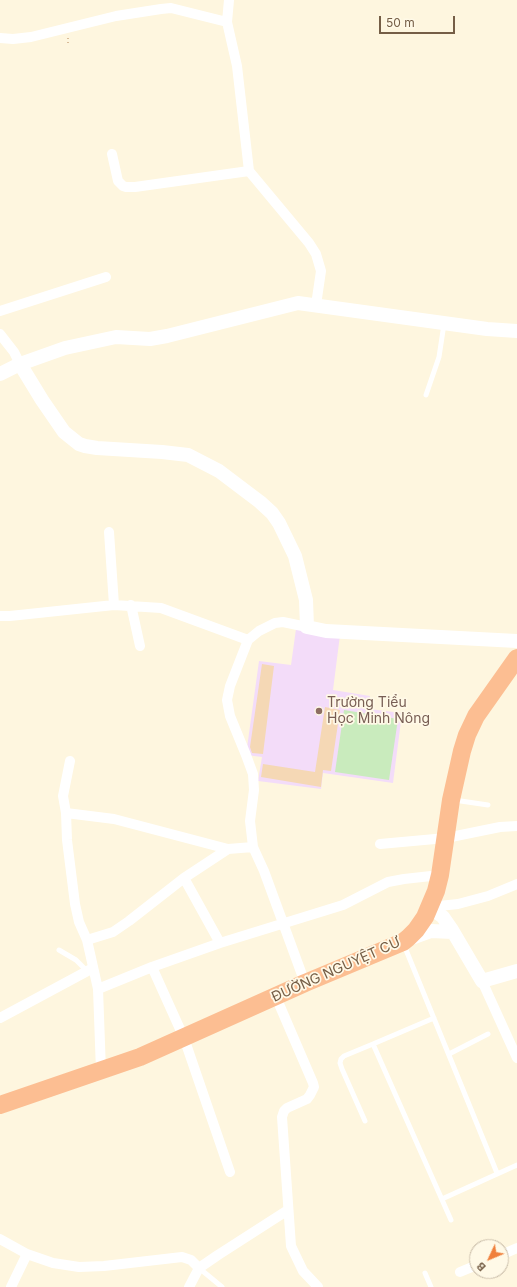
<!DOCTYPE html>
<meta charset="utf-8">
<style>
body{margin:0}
#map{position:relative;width:517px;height:1287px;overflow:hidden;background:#fef6df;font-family:Inter,sans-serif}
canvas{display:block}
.north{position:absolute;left:469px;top:1239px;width:40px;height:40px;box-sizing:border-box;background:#fff9e7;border:1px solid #c8bba7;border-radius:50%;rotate:226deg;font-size:11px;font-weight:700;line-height:16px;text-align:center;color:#755e46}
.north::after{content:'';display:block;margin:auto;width:14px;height:18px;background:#f0803c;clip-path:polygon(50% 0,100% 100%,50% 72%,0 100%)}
.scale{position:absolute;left:379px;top:16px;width:76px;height:18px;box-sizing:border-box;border:2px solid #755e46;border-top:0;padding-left:5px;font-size:12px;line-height:14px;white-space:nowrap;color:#755e46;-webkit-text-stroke:3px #fff9e7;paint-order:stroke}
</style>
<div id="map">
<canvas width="517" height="1287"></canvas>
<div class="north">B</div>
<div class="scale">50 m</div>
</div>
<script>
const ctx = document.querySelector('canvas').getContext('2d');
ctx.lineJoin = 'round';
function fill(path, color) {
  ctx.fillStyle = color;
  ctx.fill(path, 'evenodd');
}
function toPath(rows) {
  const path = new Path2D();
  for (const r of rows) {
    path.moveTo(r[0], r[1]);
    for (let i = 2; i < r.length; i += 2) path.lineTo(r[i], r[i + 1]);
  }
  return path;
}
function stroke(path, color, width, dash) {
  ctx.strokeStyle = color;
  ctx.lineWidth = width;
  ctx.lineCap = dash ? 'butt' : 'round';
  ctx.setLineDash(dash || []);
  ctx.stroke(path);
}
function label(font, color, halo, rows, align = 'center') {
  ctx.font = font + ' Inter,sans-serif';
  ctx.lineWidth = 3.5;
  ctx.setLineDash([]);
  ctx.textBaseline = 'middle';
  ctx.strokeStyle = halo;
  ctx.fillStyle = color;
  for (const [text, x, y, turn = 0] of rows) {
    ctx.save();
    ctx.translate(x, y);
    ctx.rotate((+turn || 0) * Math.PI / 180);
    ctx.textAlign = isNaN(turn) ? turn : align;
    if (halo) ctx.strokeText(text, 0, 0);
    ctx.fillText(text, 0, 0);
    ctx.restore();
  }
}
fill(toPath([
 [296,629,340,635,333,690,370,696,369,709,402,713,393,783,323,773,321,789,258,781,262,757,246,755,259,661,291,665]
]), '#f3dcf9');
fill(toPath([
 [344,710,398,719,389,780,335,772]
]), '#c9ebbd');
fill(toPath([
 [262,664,274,666,263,754,252,753,250,747],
 [325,707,340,710,331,771,323,770,321,787,261,777,263,764,315,772]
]), '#f5d8b5');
stroke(toPath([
 [68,38,68,43]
]), '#d9bc99', 2, [1, 3]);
stroke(toPath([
 [426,395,439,357,444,324],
 [454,800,488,805],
 [404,945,497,1173],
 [59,950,76,960,87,971],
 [434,1018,373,1044,451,1220],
 [449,1054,488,1034],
 [365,1121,342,1069,340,1063,341,1059,344,1056,373,1044],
 [442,1199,517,1165],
 [199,1268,222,1287],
 [425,1273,431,1287]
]), '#fff', 5);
stroke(toPath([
 [229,0,227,22,237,66,249,171,309,243,316,254,321,271,316,305],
 [0,38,13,39,31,37,116,16,161,9,171,8,227,22],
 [112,154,118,181,123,186,126,187,135,187,249,171],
 [0,311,106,277],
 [0,334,14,352,20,364],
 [109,532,114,605],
 [131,605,140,646],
 [0,616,10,616,114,605,161,608,248,640],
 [66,813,63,796,70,761],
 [380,844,446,838,500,827,517,826],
 [184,878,220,943],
 [430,907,458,904,488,896,517,884],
 [87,940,113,932,129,921,184,878,228,849],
 [152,967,184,1038,230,1172],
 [482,981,517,1058],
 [305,983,264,871,253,847,250,821,254,790,253,774,246,755,230,716,227,700,230,686,248,640,259,631,275,623,283,622,307,627],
 [98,989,152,967,220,943,343,905,388,882,404,879,440,875],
 [276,997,313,1083,314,1087,310,1095,307,1099,287,1108,284,1111,282,1117,291,1246,303,1271,318,1287],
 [0,1018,93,968],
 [101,1071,98,989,87,940,79,922,75,904,67,840,66,813,114,819,228,849,253,847],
 [0,1239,27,1254,53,1263,79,1267,104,1266,182,1257,191,1260,199,1268,218,1255,288,1210],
 [501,1255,517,1248],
 [460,1272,477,1265],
 [11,1287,27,1254],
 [189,1287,199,1268]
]), '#fff', 10);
stroke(toPath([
 [20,364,42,400,64,432,79,444,85,446,97,448,162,452,188,455,219,471,260,502,272,513,279,523,295,556,306,600,307,627,326,631,517,641],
 [0,374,20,364,65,348,116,337,150,339,167,336,298,303,487,329,517,331],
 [430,907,443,917,452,930,482,981,517,971],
 [409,939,431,931,453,932]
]), '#fff', 14);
stroke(toPath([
 [0,1105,140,1057,305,983,403,942,408,938,416,930,425,917,436,891,440,875,451,800,462,751,467,735,476,716,517,658]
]), '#fcbe92', 18);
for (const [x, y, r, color] of [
 [319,711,4,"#8d6e63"]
]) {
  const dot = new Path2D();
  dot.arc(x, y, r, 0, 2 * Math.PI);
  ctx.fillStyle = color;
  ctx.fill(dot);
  stroke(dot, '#fff9e7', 1.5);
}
label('14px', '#785e54', '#fff9e7', [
 ["Trường Tiểu",327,703],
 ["Học Minh Nông",327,719]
], 'left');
label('14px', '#755e46', '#fff9e7', [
 ["ĐƯỜNG NGUYỆT CƯ",336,970,-24]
]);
</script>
